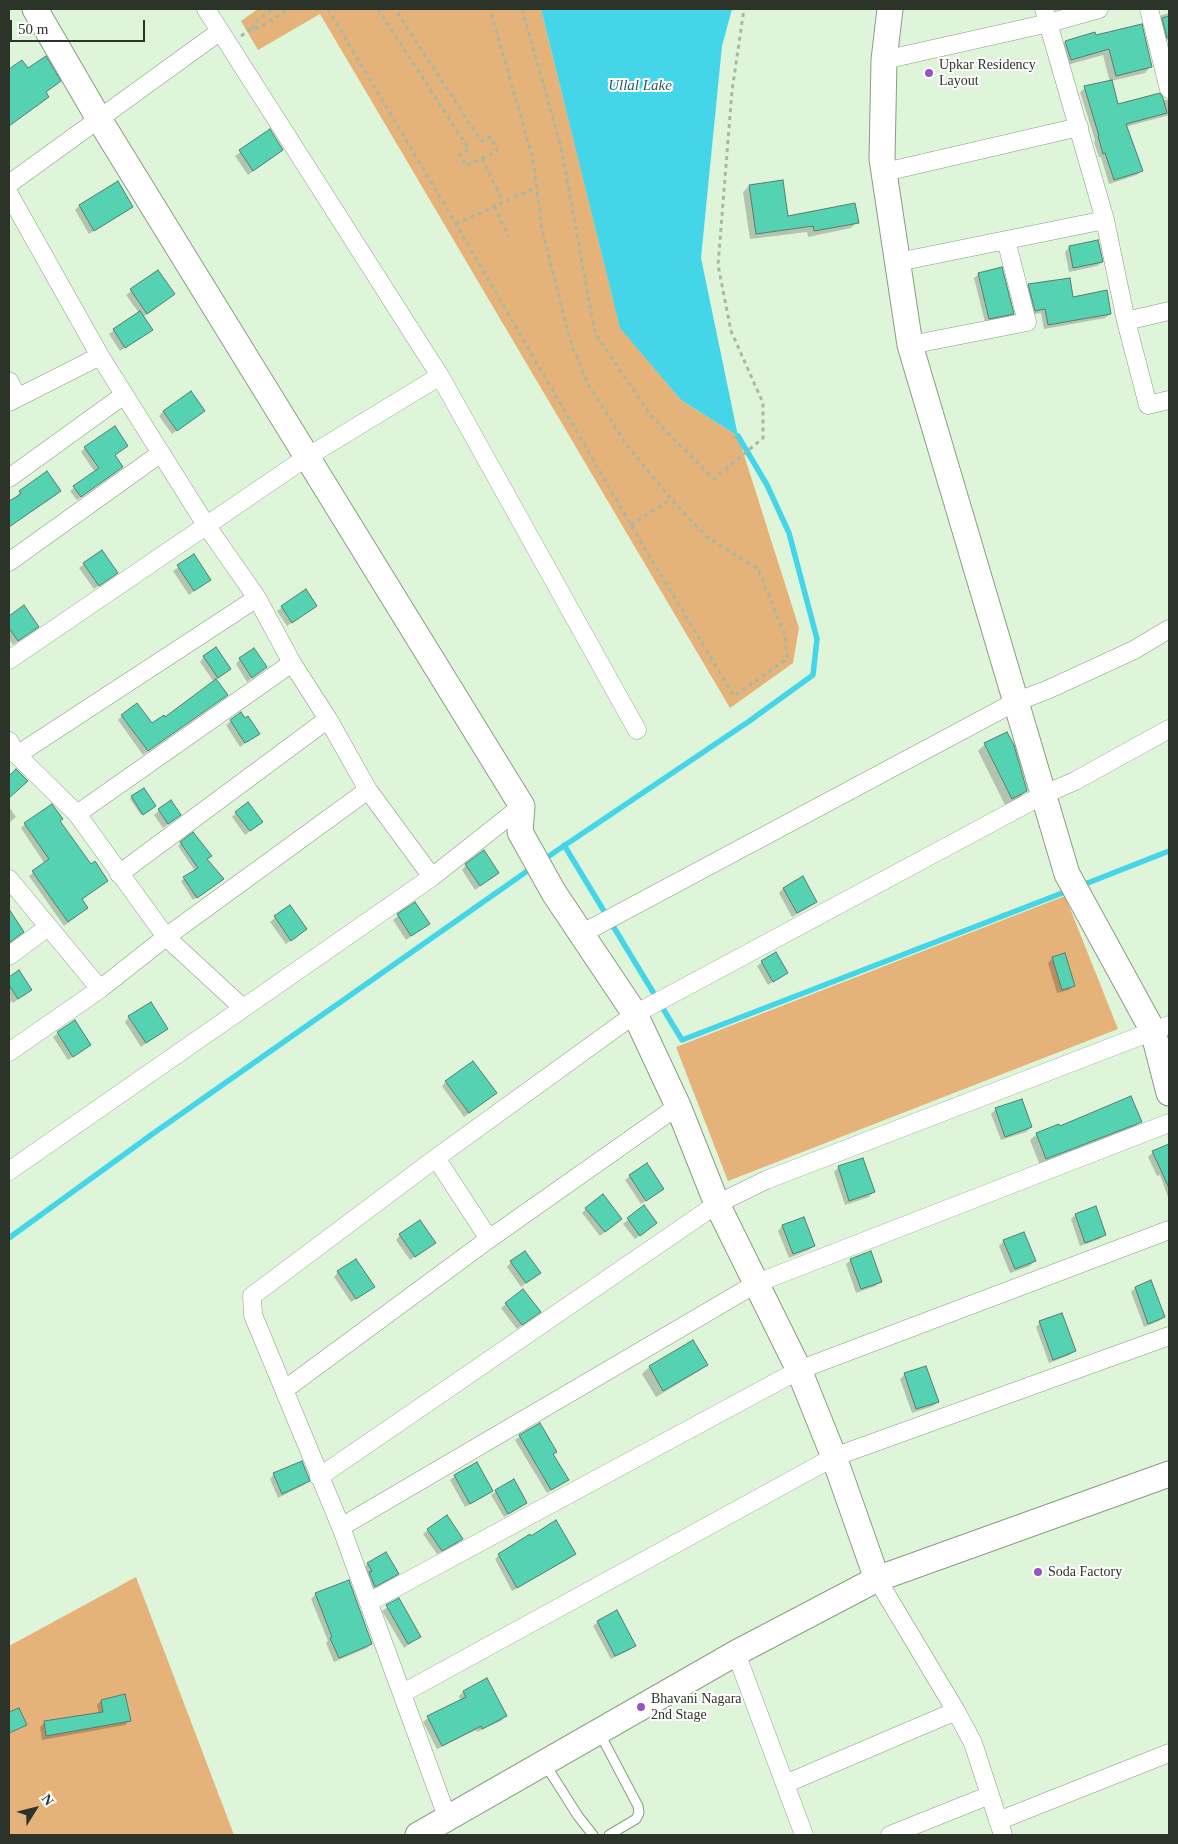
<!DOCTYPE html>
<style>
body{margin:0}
#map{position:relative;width:1178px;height:1844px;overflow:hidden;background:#dff5d9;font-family:Georgia,serif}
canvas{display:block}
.frame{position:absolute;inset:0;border:10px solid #2c3429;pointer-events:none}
.north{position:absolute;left:10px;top:1784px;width:50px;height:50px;-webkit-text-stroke:4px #fff;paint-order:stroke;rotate:54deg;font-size:14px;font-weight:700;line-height:20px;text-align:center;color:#2c3429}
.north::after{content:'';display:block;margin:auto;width:18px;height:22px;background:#2c3429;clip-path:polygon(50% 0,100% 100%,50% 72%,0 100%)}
.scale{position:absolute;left:10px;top:20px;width:135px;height:22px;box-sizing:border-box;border:2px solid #2c3429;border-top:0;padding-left:6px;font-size:15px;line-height:18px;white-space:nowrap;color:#2c3429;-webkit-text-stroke:4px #fff;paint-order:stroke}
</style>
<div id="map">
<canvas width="1178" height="1844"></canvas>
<div class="frame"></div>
<div class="north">N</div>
<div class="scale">50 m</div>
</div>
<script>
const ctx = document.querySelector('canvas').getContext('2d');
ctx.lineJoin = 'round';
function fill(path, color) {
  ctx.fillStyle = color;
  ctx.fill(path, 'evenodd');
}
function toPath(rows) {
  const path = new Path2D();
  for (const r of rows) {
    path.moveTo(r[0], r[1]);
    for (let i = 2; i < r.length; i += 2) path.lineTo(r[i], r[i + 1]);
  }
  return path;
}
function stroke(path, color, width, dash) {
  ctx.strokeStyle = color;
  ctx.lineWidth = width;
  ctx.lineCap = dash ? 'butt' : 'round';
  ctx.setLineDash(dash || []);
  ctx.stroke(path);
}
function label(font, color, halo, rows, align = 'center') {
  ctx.font = font + ' Georgia,serif';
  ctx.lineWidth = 4;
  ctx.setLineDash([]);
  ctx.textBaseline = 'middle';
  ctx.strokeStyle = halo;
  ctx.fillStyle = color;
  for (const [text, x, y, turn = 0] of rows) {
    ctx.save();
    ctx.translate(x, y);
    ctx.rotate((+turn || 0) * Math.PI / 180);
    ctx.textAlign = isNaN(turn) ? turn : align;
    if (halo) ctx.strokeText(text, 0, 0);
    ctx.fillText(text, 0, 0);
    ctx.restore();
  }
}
fill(toPath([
 [258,9,541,9,620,327,681,400,738,436,799,628,793,663,730,708,320,14,258,50,241,21],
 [1065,896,1118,1029,728,1181,676,1047],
 [136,1577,234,1835,9,1835,9,1646]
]), '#e5b279');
fill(toPath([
 [541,9,732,9,722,46,701,258,738,436,681,400,620,328]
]), '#44d6e8');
fill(toPath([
 [1169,13,1169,40,1163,41,1157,20,1162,15],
 [1095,37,1151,66,1145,73,1111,81,1117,106,1159,95,1165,100,1169,100,1169,115,1125,127,1141,171,1137,175,1109,184,1101,157,1099,157,1094,142,1095,140,1080,92,1085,88,1110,82,1103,55,1064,66,1059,48,1065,42],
 [22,61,28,70,59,81,45,93,47,96,41,103,9,126,9,71],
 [270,131,282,150,248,175,235,156],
 [749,186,787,218,857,222,851,228,808,237,807,232,750,239,743,192],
 [79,206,132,207,127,211,89,234,75,210],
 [1097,242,1102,262,1097,266,1069,272,1065,252,1069,247],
 [158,271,174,294,143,317,151,330,120,351,109,334,139,313,126,295],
 [979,274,1013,313,1008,318,985,322,974,278],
 [1029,285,1072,298,1110,314,1105,318,1044,329,1041,313,1031,315,1024,289],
 [203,411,172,434,159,416,163,412],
 [127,446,114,456,118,471,77,500,70,491,95,472,81,452,85,448],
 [60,491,55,496,9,527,9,503,17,498,16,497,20,492],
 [194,556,209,580,189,595,173,571],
 [84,564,117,573,94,589,79,568],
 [306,591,316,606,287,626,277,611],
 [23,607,33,631,13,645,9,639,9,618],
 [204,657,230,669,216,680,226,695,143,755,118,720,122,716,152,725,165,719,214,682,200,662],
 [240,659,266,667,247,682,236,664],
 [231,721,258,733,240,747,226,725],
 [985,744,1026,791,1019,798,1005,805,978,751],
 [132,797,152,808,141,815,130,799],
 [171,801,175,819,163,828,154,815],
 [9,807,16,817,9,823],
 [236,813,257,826,245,835,232,817],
 [59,821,91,865,107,881,81,900,87,908,64,926,29,876,45,864,21,828,25,824],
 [181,843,206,859,219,882,193,900,181,881,195,871,178,846],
 [466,865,498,873,475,890,462,870],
 [802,878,816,902,811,906,792,917,779,893,783,889],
 [414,904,428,924,406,940,393,920],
 [289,906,306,929,286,944,270,922],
 [775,953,787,973,768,985,757,966],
 [1064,954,1074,985,1069,990,1057,993,1048,963,1052,958],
 [19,971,31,990,13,1003,12,1001,9,1003,9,978],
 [129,1017,167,1028,141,1047,125,1022],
 [74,1021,85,1049,68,1060,53,1037],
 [446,1082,495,1093,464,1117,442,1086],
 [996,1109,1031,1127,1026,1132,1001,1140,991,1114],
 [1140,1122,1134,1128,1040,1165,1030,1140,1037,1134],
 [1169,1145,1169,1200,1160,1175,1157,1176,1148,1157,1153,1152],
 [862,1160,873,1192,869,1197,845,1205,834,1172,838,1168],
 [630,1176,658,1193,641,1204,625,1180],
 [643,1207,651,1227,635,1239,623,1224],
 [1095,1208,1105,1235,1100,1239,1080,1246,1071,1219,1075,1215],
 [586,1209,616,1223,600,1236,582,1213],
 [782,1226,814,1246,809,1250,789,1258,778,1231],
 [400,1235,430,1247,410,1260,396,1240],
 [1004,1241,1034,1261,1030,1266,1010,1273,999,1246],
 [851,1260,880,1282,876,1286,856,1293,846,1264],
 [511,1262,535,1277,521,1287,507,1267],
 [338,1272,369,1291,351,1302,334,1277],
 [1135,1288,1164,1317,1159,1321,1144,1327,1131,1292],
 [506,1304,535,1316,517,1329,501,1308],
 [1040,1323,1074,1351,1070,1355,1049,1363,1036,1327],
 [693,1342,706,1364,699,1371,656,1397,642,1374,649,1367],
 [905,1374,938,1402,933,1406,912,1413,900,1379],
 [520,1436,555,1452,552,1455,567,1480,563,1484,547,1493,515,1440],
 [274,1474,308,1481,304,1485,278,1498,270,1479],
 [455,1476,492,1491,487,1495,465,1507,450,1480],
 [496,1491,526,1503,521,1507,504,1517,491,1495],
 [428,1530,461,1539,457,1544,437,1554,423,1534],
 [575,1553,570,1558,512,1591,495,1559,499,1555],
 [368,1564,397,1574,393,1578,370,1590,363,1568],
 [348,1581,371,1644,367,1648,334,1662,326,1643,328,1641,311,1599,316,1594],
 [399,1599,420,1636,404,1648,382,1611],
 [598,1622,634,1645,630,1650,611,1659,593,1626],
 [487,1680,505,1716,501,1721,477,1732,476,1730,437,1749,423,1722,428,1718,461,1701,459,1696,463,1692],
 [101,1701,130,1720,125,1725,42,1740,40,1727,44,1723,99,1714,97,1705]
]), '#0003');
stroke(toPath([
 [564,845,682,1040,1070,890],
 [543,860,748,722,813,675,817,639,789,533,767,485,738,436],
 [1080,886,1169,851],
 [9,1238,151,1135,533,867]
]), '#44d6e8', 5.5);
const building = toPath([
 [1169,16,1169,37,1167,38,1162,18,1169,16],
 [1142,24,1152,67,1116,76,1109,49,1071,60,1065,41,1095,32,1096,35,1142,24],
 [46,56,61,81,46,92,49,97,9,126,9,69,22,60,28,68,46,56],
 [1112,80,1118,104,1160,93,1163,98,1167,113,1126,124,1143,171,1114,180,1105,153,1103,154,1098,136,1099,136,1084,86,1112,80],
 [270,129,283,150,253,171,239,150,270,129],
 [783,180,788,216,855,203,859,223,814,231,813,226,756,234,749,185,783,180],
 [118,181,133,207,94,231,79,205,118,181],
 [1098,240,1103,262,1073,268,1069,246,1098,240],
 [1002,267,1014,314,989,319,978,273,1002,267],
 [158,270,175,294,147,314,130,289,158,270],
 [1070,278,1073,297,1107,290,1111,314,1048,325,1045,309,1035,311,1028,284,1070,278],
 [140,311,153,330,125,348,113,329,140,311],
 [191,391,205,411,177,431,163,411,191,391],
 [115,426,128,446,115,455,123,467,81,497,73,486,99,468,84,447,115,426],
 [47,471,61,491,9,527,9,501,21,494,19,491,47,471],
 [102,550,118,573,99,586,83,563,102,550],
 [194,554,211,580,194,591,177,565,194,554],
 [306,589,317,606,292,623,281,606,306,589],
 [24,605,39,627,18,641,9,628,9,616,24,605],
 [216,647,231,669,218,678,203,656,216,647],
 [254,648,267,667,252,678,239,658,254,648],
 [216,679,228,695,148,751,121,715,137,703,152,723,164,715,165,717,216,679],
 [241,712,245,718,248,716,260,734,245,743,230,720,241,712],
 [1007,732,1014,745,1027,791,1012,799,984,743,1007,732],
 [16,769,28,781,9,798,9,776,16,769],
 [144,788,156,806,143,815,131,796,144,788],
 [171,800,181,815,168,824,158,809,171,800],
 [248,802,263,822,250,831,235,812,248,802],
 [52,804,63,819,60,821,91,864,95,861,108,881,82,899,88,908,68,922,32,871,49,859,24,823,52,804],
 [193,832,212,856,207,859,224,879,197,898,183,877,198,868,180,842,193,832],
 [484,850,499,873,480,886,465,864,484,850],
 [803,876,817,902,797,913,783,888,803,876],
 [415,902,430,924,411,936,397,914,415,902],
 [290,905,307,929,291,941,274,916,290,905],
 [9,909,24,932,9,943,9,909],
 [776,952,788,973,773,982,761,961,776,952],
 [1065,953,1075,986,1062,990,1052,957,1065,953],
 [19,970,32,990,18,999,9,985,9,977,19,970],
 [151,1002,168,1029,146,1043,128,1016,151,1002],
 [75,1020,91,1045,73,1057,57,1032,75,1020],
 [473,1061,497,1093,469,1113,445,1081,473,1061],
 [1131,1096,1142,1122,1046,1159,1036,1133,1059,1124,1060,1126,1131,1096],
 [1022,1099,1032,1127,1005,1137,995,1108,1022,1099],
 [1169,1144,1169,1188,1152,1151,1169,1144],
 [863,1158,875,1192,849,1201,838,1166,863,1158],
 [647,1163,664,1189,646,1201,629,1175,647,1163],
 [603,1194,622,1219,605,1232,585,1208,603,1194],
 [644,1205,657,1223,640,1236,627,1218,644,1205],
 [1096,1206,1106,1235,1085,1243,1075,1214,1096,1206],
 [804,1217,815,1246,793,1254,782,1225,804,1217],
 [420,1220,436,1243,415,1257,399,1234,420,1220],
 [1024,1232,1036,1261,1015,1269,1003,1240,1024,1232],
 [525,1251,541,1273,526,1283,510,1261,525,1251],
 [871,1251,882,1282,861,1289,850,1259,871,1251],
 [356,1259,375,1287,356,1299,337,1271,356,1259],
 [1151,1280,1165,1317,1148,1324,1135,1287,1151,1280],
 [523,1289,541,1312,522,1325,505,1303,523,1289],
 [1062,1313,1076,1351,1053,1360,1039,1321,1062,1313],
 [693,1340,708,1365,663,1391,649,1366,693,1340],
 [926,1366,939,1402,916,1409,904,1373,926,1366],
 [540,1423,557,1452,553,1454,569,1480,551,1490,519,1435,540,1423],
 [302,1461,310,1481,282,1494,273,1473,302,1461],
 [477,1462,493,1491,470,1504,454,1475,477,1462],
 [514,1479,527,1503,508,1514,495,1490,514,1479],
 [447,1515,463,1539,442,1551,427,1529,447,1515],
 [556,1520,576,1554,517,1588,498,1554,530,1534,531,1536,556,1520],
 [386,1552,399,1574,375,1587,369,1572,372,1571,367,1563,386,1552],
 [349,1580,372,1644,339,1658,330,1638,332,1637,315,1593,349,1580],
 [399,1598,421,1637,408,1644,386,1605,399,1598],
 [617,1610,636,1646,615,1656,597,1621,617,1610],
 [487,1678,507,1716,482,1729,481,1726,442,1746,427,1716,466,1697,463,1691,487,1678],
 [125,1694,131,1721,46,1736,44,1721,103,1712,101,1700,125,1694],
 [19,1708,27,1725,9,1733,9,1712,19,1708]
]);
fill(building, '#54d2b1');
stroke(building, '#587c70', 1);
const lane = toPath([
 [600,1734,638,1806,639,1813,636,1819,609,1835],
 [545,1764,578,1816,593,1835]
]);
const street = toPath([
 [206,9,440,376,637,730],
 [1044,9,1105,220,1126,321,1148,405,1169,400],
 [1149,9,1169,89],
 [884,60,1049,23,1099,9],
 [885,172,1079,127],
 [9,184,219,32],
 [9,194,100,356,206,525,257,598,292,663,328,719,368,790,432,877],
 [898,262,1105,220],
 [1126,321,1169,311],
 [910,345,1027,322,1006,240],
 [9,381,17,396],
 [9,402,100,356],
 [9,478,124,395],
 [9,562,161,453],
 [9,660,307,457,440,376],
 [9,741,17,755,77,814,166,937,243,1008],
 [17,755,257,598],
 [77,814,292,663],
 [119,874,328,719],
 [9,879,100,989],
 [581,934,1015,702,1047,690,1134,650,1169,629],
 [9,956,48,927],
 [9,1052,100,989,166,937,368,790],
 [436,1158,489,1239],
 [9,1171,432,877,522,806],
 [284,1390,489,1239,678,1106],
 [319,1477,717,1204,766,1180,1169,1025],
 [341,1527,757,1283,1169,1123],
 [369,1602,799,1370,1169,1230],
 [736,1653,804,1835],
 [403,1693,834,1457,1169,1336],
 [956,1711,973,1743,1003,1835],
 [785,1784,956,1711,877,1579],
 [447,1817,341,1527,253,1315,252,1296,436,1158,635,1014,1043,795,1075,781,1169,729],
 [998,1821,1169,1753],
 [890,1835,990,1795]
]);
const secondary = toPath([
 [35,9,99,119,522,806,520,832,554,893,635,1014,678,1106,717,1204,799,1370,834,1457,877,1579],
 [890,9,884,60,882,159,910,345,1067,874,1153,1031,1169,1093],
 [418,1835,736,1653,877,1579,1169,1474]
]);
stroke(lane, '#899d83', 11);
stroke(street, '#899d83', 19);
stroke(secondary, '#899d83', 27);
stroke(toPath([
 [328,9,456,224,631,525,734,696,787,659,785,635,758,569,707,537,671,499,626,444,588,384,570,341,542,229,533,159,490,9],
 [378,9,469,149,460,154,466,166,497,151,491,137,481,141,395,9],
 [522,9,561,147,595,333,651,416,714,479,763,438,763,403,731,331,718,265,732,91,744,9],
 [252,29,257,20,273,9],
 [241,36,251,29,261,27,288,9],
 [482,158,503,202],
 [494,206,509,237],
 [456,224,536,187],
 [631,525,671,499]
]), '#a8b9a3', 3, [4, 4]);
stroke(lane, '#fff', 9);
stroke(street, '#fff', 18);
stroke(secondary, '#fff', 25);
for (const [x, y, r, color] of [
 [929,73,5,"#9951c4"],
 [1038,1572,5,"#9951c4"],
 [641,1707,5,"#9951c4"]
]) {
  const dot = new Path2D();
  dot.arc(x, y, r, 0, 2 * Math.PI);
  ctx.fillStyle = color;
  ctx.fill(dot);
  stroke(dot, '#fff', 2);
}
label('14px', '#2c3429', '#fff', [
 ["Upkar Residency",939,65],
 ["Layout",939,81],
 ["Soda Factory",1048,1572],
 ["Bhavani Nagara",651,1699],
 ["2nd Stage",651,1715]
], 'left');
label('italic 15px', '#235d65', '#fff', [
 ["Ullal Lake",640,86]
]);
</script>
